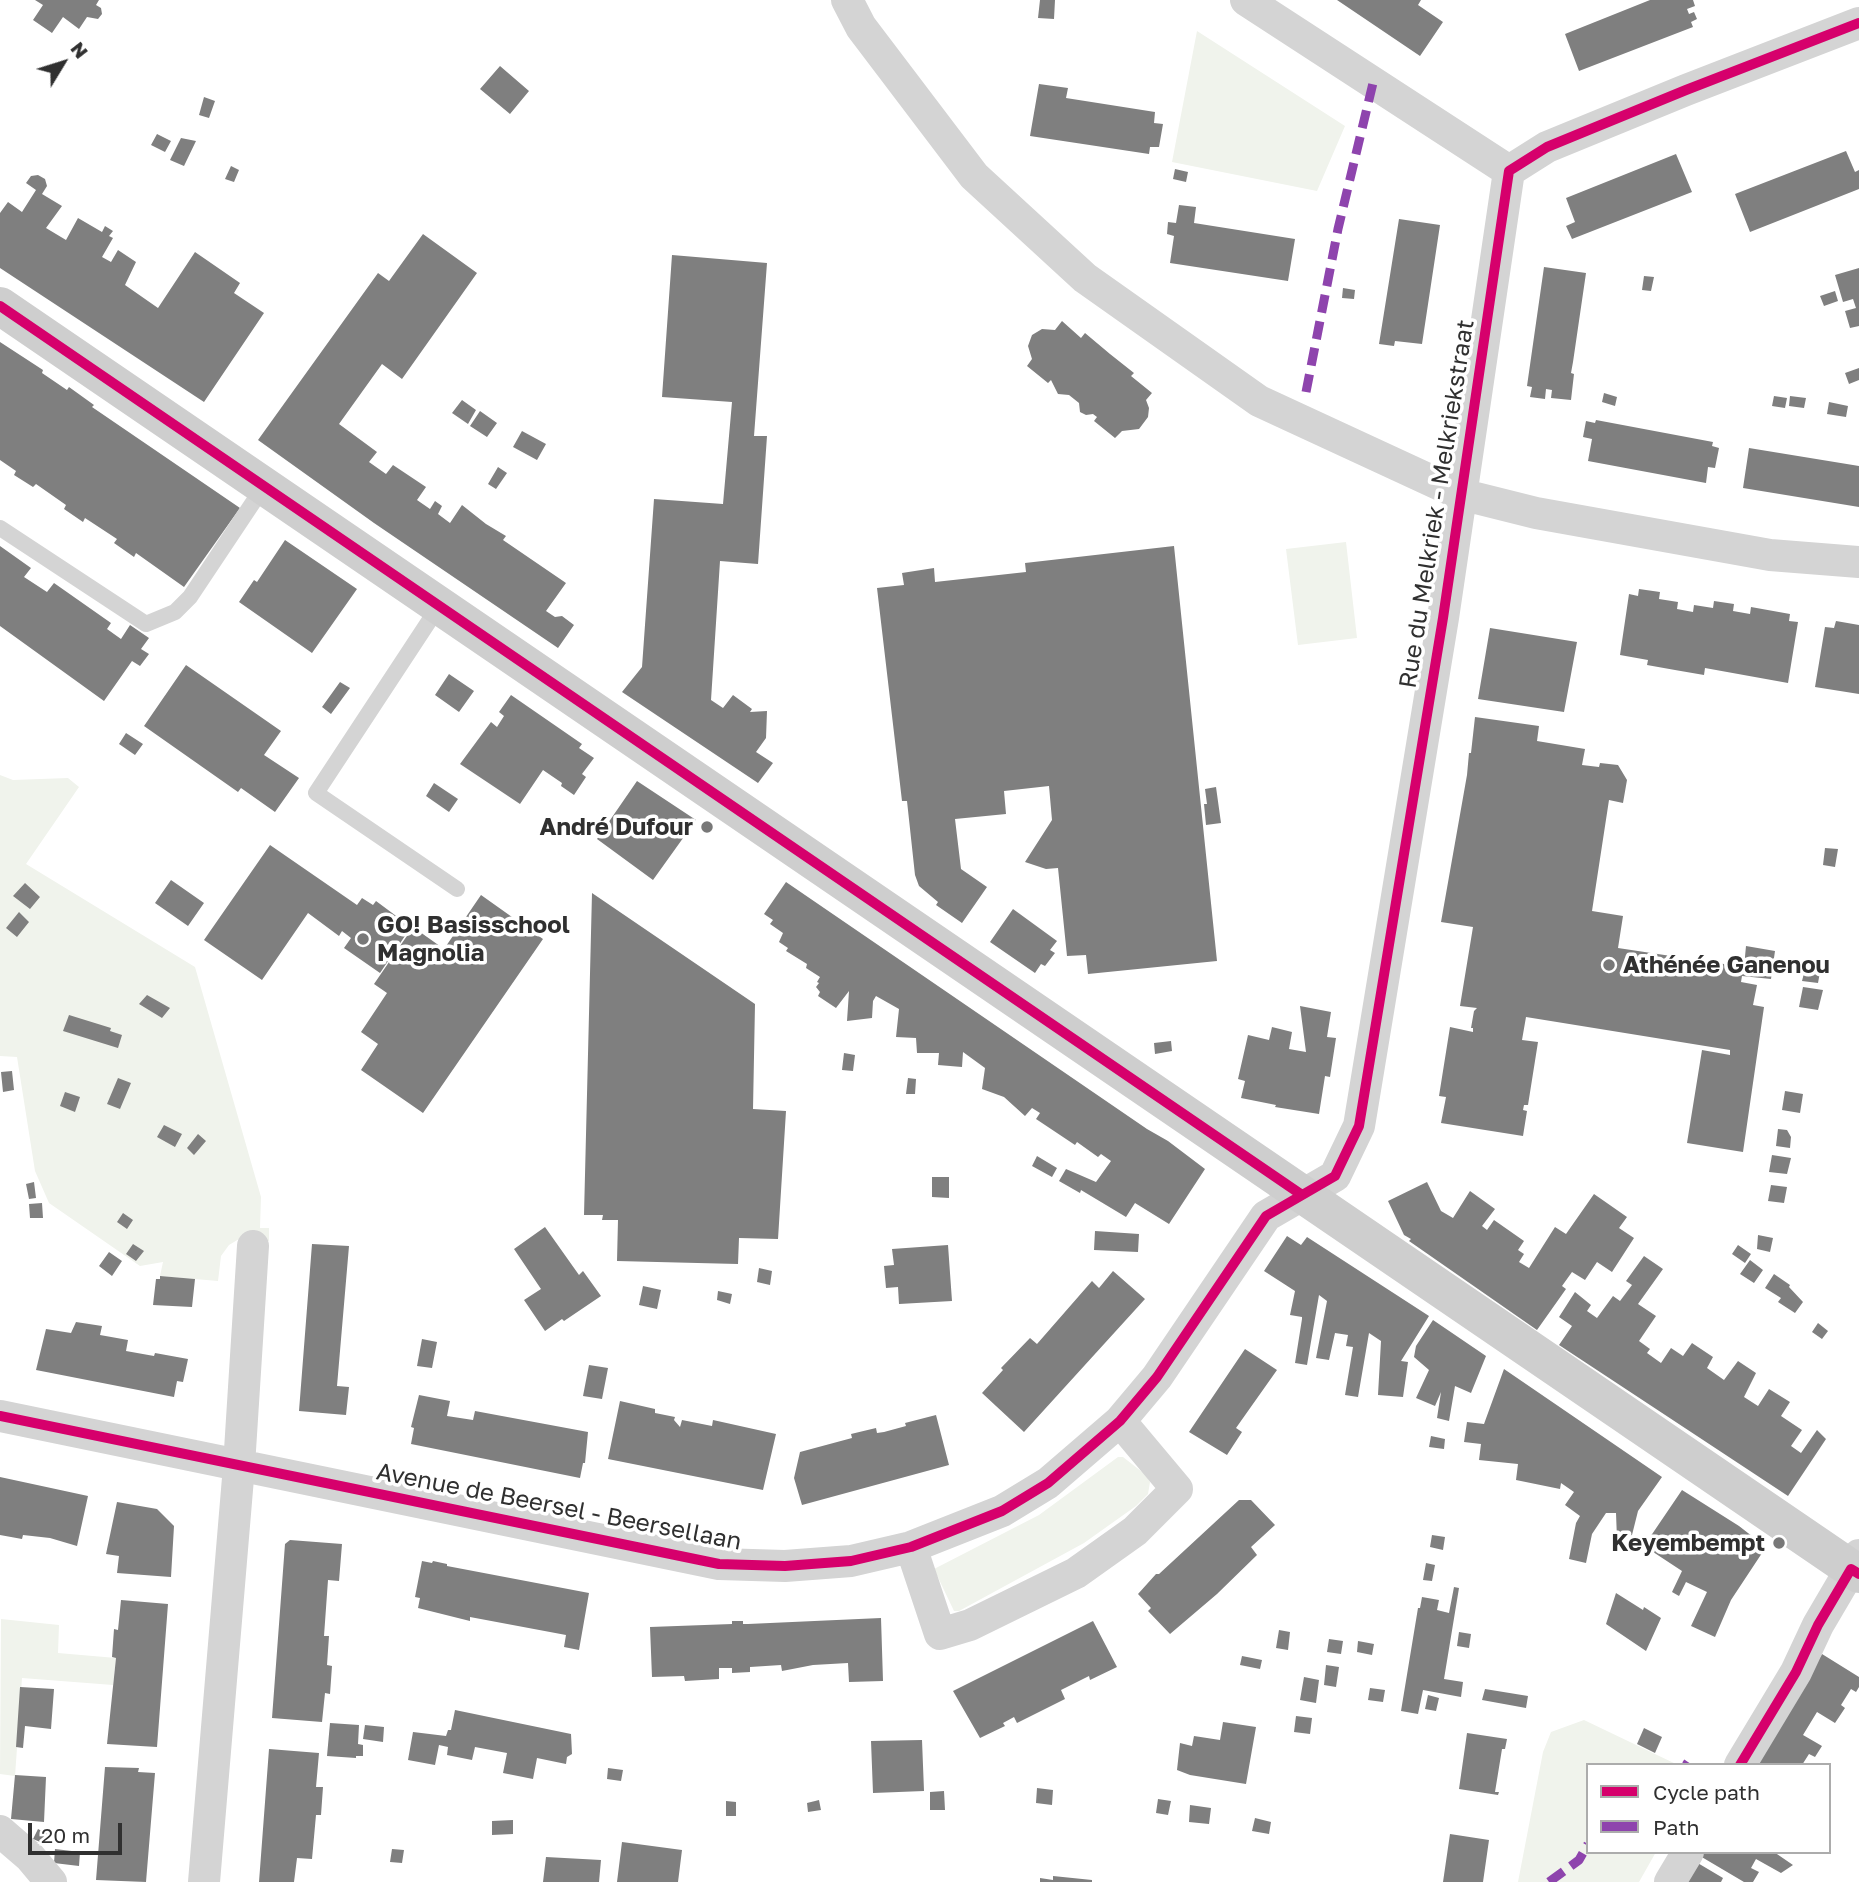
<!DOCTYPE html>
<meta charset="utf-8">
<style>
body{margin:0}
#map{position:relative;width:1859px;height:1882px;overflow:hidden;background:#fff;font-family:"Golos Text",sans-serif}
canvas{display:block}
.legend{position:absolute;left:1586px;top:1763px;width:245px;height:91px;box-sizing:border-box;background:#fff;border:2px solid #acacac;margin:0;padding:9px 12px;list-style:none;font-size:21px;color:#303030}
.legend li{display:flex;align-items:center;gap:14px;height:35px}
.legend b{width:35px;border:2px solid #acacac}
.north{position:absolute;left:28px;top:28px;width:70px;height:70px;-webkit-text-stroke:5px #fff;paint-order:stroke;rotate:52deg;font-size:19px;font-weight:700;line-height:28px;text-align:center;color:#303030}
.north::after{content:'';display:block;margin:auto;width:24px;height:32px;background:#303030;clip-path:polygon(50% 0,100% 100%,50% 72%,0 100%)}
.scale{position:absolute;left:28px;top:1823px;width:94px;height:32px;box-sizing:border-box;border:4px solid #303030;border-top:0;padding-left:9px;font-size:21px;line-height:24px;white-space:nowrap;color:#303030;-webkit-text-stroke:5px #fff;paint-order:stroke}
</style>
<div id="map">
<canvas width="1859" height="1882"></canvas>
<ul class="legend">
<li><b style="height:9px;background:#d6006c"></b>Cycle path</li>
<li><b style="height:9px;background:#8e44ad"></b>Path</li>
</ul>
<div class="north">N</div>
<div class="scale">20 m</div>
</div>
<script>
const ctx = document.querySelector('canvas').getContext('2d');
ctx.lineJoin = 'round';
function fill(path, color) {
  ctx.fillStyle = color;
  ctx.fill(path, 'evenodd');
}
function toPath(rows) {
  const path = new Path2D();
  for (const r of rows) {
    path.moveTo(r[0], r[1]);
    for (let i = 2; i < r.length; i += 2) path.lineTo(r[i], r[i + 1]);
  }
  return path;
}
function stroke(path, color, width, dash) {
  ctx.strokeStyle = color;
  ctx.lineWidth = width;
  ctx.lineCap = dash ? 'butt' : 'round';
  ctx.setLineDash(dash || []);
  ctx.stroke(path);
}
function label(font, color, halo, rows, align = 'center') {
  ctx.font = font + ' "Golos Text",sans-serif';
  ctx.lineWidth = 7;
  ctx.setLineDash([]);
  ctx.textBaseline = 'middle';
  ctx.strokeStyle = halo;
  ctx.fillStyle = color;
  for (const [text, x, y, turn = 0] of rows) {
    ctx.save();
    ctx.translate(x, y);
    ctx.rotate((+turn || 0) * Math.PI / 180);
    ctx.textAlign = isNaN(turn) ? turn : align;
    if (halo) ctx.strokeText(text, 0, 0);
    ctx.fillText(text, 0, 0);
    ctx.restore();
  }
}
fill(toPath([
 [1197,31,1345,126,1317,191,1172,162],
 [1346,542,1357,638,1298,645,1286,549],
 [0,775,13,780,68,778,79,787,26,864,195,967,261,1197,260,1228,269,1228,269,1241,239,1239,229,1245,221,1256,218,1281,160,1276,163,1262,140,1266,49,1203,35,1171,17,1057,0,1056],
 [1118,1457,1123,1457,1146,1475,1150,1482,1148,1494,1136,1506,1084,1543,959,1611,954,1611,934,1569,1039,1515],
 [1,1619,59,1625,58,1653,116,1658,113,1685,22,1678,15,1776,0,1774],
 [1584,1720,1678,1765,1588,1765,1588,1852,1656,1852,1639,1882,1518,1882,1543,1752,1551,1732]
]), '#f0f3ec');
fill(toPath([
 [35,0,99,0,96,5,101,8,102,14,98,19,87,17,79,29,63,17,52,33,33,20,43,5],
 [1040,0,1055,0,1054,19,1038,18],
 [1337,0,1421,0,1418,5,1443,22,1420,56],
 [1650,0,1693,0,1695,6,1687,9,1689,14,1694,12,1697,19,1691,22,1693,27,1579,71,1565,34],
 [500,66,529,91,510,114,480,89],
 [1039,84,1068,88,1066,98,1155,112,1154,123,1163,124,1159,147,1150,147,1149,154,1030,136],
 [204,97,215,101,209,118,199,115],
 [157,134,171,141,165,152,151,145],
 [181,138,196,141,184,166,170,160],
 [1846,151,1855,172,1859,170,1859,189,1750,232,1735,194],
 [1676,154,1692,192,1572,239,1566,226,1575,222,1566,198],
 [231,166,239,170,234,182,225,179],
 [1175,169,1188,172,1186,182,1173,179],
 [38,175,45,179,47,186,42,194,62,206,46,228,66,240,78,218,102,232,105,226,113,231,109,236,113,238,102,257,111,262,118,250,136,262,125,285,158,308,195,252,240,283,234,293,264,313,204,402,0,268,0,213,8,202,22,212,36,190,26,183,31,176],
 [1179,205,1196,207,1194,223,1295,239,1288,281,1170,263,1174,236,1167,234,1168,222,1176,223],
 [1399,219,1440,225,1422,344,1395,341,1394,346,1379,344],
 [423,234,477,273,402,379,382,364,339,424,377,452,369,462,386,474,393,465,426,487,417,500,430,509,435,501,442,506,438,514,450,523,462,505,486,524,506,536,503,540,566,583,546,611,555,617,562,616,574,625,558,648,374,523,258,440,378,273,389,281],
 [672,255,767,263,754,436,767,436,758,564,720,561,711,700,723,708,733,695,752,709,750,712,767,711,766,738,756,752,773,763,758,783,622,692,642,667,654,499,723,504,732,402,662,397],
 [1544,267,1586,273,1573,362,1571,373,1574,374,1571,400,1551,398,1552,390,1546,389,1545,399,1530,397,1532,387,1527,386],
 [1859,268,1859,326,1850,328,1845,311,1856,308,1853,299,1843,302,1835,275],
 [1644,276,1654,277,1651,291,1642,290],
 [1343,288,1355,290,1354,299,1342,298],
 [1835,291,1838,301,1824,306,1820,296],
 [1062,321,1081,338,1085,333,1110,354,1134,373,1131,376,1152,393,1146,400,1149,408,1148,417,1139,429,1122,431,1115,438,1094,421,1097,417,1093,414,1086,415,1080,412,1079,403,1069,395,1058,394,1051,380,1048,383,1027,366,1032,359,1028,346,1032,335,1042,329,1055,330],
 [0,342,43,370,42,373,67,390,69,387,94,405,92,407,240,508,184,587,136,553,134,557,114,543,117,539,85,518,83,522,64,509,66,505,36,484,33,487,14,475,16,471,0,460],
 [1859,368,1859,380,1849,384,1845,373],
 [1604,393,1617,397,1615,406,1602,402],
 [1774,396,1787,398,1785,408,1772,406],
 [1790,396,1806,398,1804,408,1789,406],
 [462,400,476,410,468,424,452,413],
 [1829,402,1848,406,1846,417,1827,414],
 [480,411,497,423,487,437,470,426],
 [1596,420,1713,442,1712,446,1719,448,1715,468,1708,467,1706,483,1588,461,1592,439,1583,437,1586,421,1595,423],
 [522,431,546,444,537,460,513,447],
 [1749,448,1859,466,1859,507,1743,488],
 [498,467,507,473,496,489,488,484],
 [285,540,357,589,312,653,239,602,254,580,257,582],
 [0,546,31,568,24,577,47,592,54,583,111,623,107,629,121,639,130,625,149,638,141,649,149,654,140,666,132,661,104,701,0,626],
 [1174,546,1217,961,1088,974,1086,955,1067,956,1058,868,1046,869,1025,862,1052,820,1049,786,1004,791,1006,814,955,819,961,869,987,887,962,923,936,905,938,902,919,886,915,875,907,801,902,801,877,588,904,585,902,573,934,568,935,582,1026,572,1025,563],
 [1639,589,1660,592,1659,599,1678,602,1677,609,1693,612,1694,605,1713,608,1714,601,1734,604,1733,611,1750,614,1751,607,1790,614,1789,621,1798,622,1788,683,1705,668,1704,675,1675,670,1647,665,1648,660,1620,655,1629,594,1638,596],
 [1836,621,1859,625,1859,694,1815,687,1825,627,1834,628],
 [1490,628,1577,642,1564,712,1478,699],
 [186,665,281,731,264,755,299,778,275,812,241,788,238,792,144,726],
 [449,674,474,691,459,712,435,695],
 [340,682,350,688,331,714,322,707],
 [511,695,582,744,579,748,594,758,582,774,586,777,574,795,561,786,562,783,543,770,520,804,460,764,491,722,497,727,504,716,499,712],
 [1475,717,1539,726,1537,741,1585,749,1582,765,1599,767,1600,763,1618,765,1627,780,1623,803,1609,800,1592,911,1623,916,1618,948,1744,967,1746,946,1775,951,1771,979,1742,976,1741,982,1757,985,1753,1005,1764,1007,1743,1152,1687,1143,1702,1050,1730,1055,1730,1050,1526,1017,1522,1040,1538,1042,1528,1105,1524,1105,1523,1110,1527,1111,1523,1136,1441,1123,1446,1097,1439,1096,1450,1027,1473,1032,1473,1028,1471,1028,1474,1011,1477,1008,1460,1006,1473,927,1441,922,1467,775,1469,753,1471,753],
 [126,733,143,744,135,755,119,744],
 [637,781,696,820,653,880,597,839],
 [434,783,458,799,449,812,426,796],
 [1216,787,1221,823,1206,825,1204,804,1207,804,1205,789],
 [270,845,357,905,362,898,373,905,376,901,411,927,380,973,344,948,351,938,342,931,339,936,308,913,262,980,204,940],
 [1825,848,1838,849,1835,867,1823,865],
 [171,880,204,903,188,926,155,903],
 [786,882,1147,1129,1168,1141,1205,1169,1169,1224,1135,1203,1126,1217,1081,1190,1080,1193,1059,1181,1066,1169,1096,1182,1111,1161,1101,1154,1098,1157,1077,1142,1075,1145,1036,1119,1040,1113,1032,1108,1025,1116,1004,1097,982,1089,985,1068,963,1052,962,1067,938,1065,939,1053,917,1053,916,1038,896,1037,899,1009,876,996,873,1001,872,1018,847,1021,849,991,836,1008,818,996,820,992,816,987,819,983,817,982,820,977,806,968,807,964,786,951,788,948,779,942,783,933,770,924,773,920,764,914],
 [25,883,40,897,30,909,13,896],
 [592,893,755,1004,753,1109,786,1111,778,1239,739,1238,738,1264,617,1261,618,1220,602,1220,603,1215,584,1215],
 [481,895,543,939,423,1113,361,1070,378,1044,361,1032,387,993,374,984,413,927,444,949],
 [1013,909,1057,941,1050,950,1055,953,1045,966,1041,964,1035,973,990,942],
 [19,912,29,922,17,937,6,928],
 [1805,969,1820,972,1818,983,1802,981],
 [1803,987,1823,990,1818,1010,1799,1007],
 [147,995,170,1008,162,1018,139,1004],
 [1300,1006,1331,1012,1327,1037,1336,1038,1330,1077,1325,1076,1319,1114,1275,1107,1276,1105,1241,1098,1245,1081,1238,1079,1248,1035,1269,1040,1272,1027,1292,1032,1289,1049,1306,1052],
 [69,1015,111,1028,110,1031,122,1035,118,1048,63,1031],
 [1171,1041,1172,1051,1155,1054,1154,1043],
 [844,1053,855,1055,853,1071,842,1070],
 [12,1071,14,1090,3,1092,1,1072],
 [118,1078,131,1083,120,1109,107,1104],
 [908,1078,916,1079,915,1094,906,1094],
 [1785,1091,1803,1094,1800,1113,1782,1110],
 [65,1092,80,1097,75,1112,60,1106],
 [164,1125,182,1134,175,1147,157,1137],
 [1778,1129,1787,1130,1791,1137,1790,1148,1776,1146],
 [198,1134,206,1141,194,1155,187,1148],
 [1772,1155,1791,1158,1787,1174,1769,1172],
 [1037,1156,1057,1168,1052,1177,1032,1166],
 [932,1177,949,1177,949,1198,932,1197],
 [34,1182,36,1198,29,1199,26,1184],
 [1427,1182,1441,1211,1453,1218,1470,1191,1495,1209,1482,1226,1487,1230,1494,1220,1524,1241,1518,1250,1524,1254,1519,1262,1529,1268,1555,1227,1566,1234,1594,1194,1627,1217,1619,1228,1634,1238,1612,1272,1597,1262,1585,1280,1572,1272,1562,1286,1566,1289,1537,1330,1409,1241,1411,1239,1404,1235,1388,1201],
 [1771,1185,1787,1187,1784,1203,1768,1201],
 [42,1203,43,1218,30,1218,29,1204],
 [123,1213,133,1220,127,1229,117,1222],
 [545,1227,579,1275,583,1271,601,1296,564,1321,562,1319,545,1331,524,1300,541,1289,514,1249],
 [1095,1231,1139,1234,1138,1252,1094,1250],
 [1758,1235,1773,1238,1770,1252,1757,1249],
 [1287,1236,1301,1245,1307,1237,1429,1316,1401,1361,1408,1362,1403,1397,1378,1395,1381,1341,1369,1333,1358,1397,1345,1395,1353,1347,1346,1346,1348,1335,1335,1333,1329,1360,1316,1358,1327,1301,1319,1295,1307,1365,1295,1363,1302,1319,1302,1317,1290,1315,1295,1291,1264,1271],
 [133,1244,144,1251,136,1261,126,1254],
 [312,1244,349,1246,337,1386,349,1387,346,1415,299,1411],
 [948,1245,952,1301,899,1304,898,1287,886,1288,884,1266,894,1265,892,1249],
 [1738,1245,1751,1254,1745,1263,1732,1254],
 [109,1252,122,1261,112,1276,99,1266],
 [1644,1256,1663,1269,1638,1304,1656,1316,1639,1341,1650,1349,1647,1353,1661,1363,1671,1348,1683,1356,1692,1343,1713,1357,1707,1368,1724,1380,1738,1361,1756,1373,1744,1397,1758,1406,1769,1389,1790,1402,1781,1416,1802,1430,1791,1446,1801,1453,1817,1430,1826,1439,1788,1496,1559,1345,1572,1326,1559,1317,1575,1292,1591,1305,1587,1311,1597,1318,1613,1296,1620,1301,1632,1285,1626,1281],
 [1750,1260,1763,1270,1754,1283,1740,1274],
 [759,1268,772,1271,770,1285,757,1282],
 [1113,1271,1145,1299,1024,1432,982,1393,1003,1370,1001,1368,1030,1338,1037,1344,1092,1281,1099,1288],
 [1774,1274,1790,1285,1789,1287,1803,1302,1795,1313,1778,1302,1781,1298,1765,1288],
 [160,1276,195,1279,192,1307,153,1305,156,1279,160,1279],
 [643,1286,661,1290,657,1309,639,1305],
 [718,1291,732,1294,730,1304,717,1300],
 [1433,1320,1486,1356,1471,1393,1455,1386,1449,1421,1437,1418,1441,1392,1435,1406,1416,1398,1429,1370,1414,1357,1416,1346],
 [76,1322,102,1326,100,1335,128,1340,126,1351,154,1356,155,1353,188,1359,183,1382,177,1381,174,1397,36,1370,46,1329,71,1333],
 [1818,1323,1828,1331,1822,1339,1812,1332],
 [422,1339,437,1342,432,1368,417,1366],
 [1245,1349,1277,1370,1236,1428,1242,1432,1227,1455,1189,1432],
 [589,1365,608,1368,602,1399,583,1396],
 [1504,1369,1662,1477,1638,1511,1630,1543,1617,1539,1616,1513,1606,1513,1592,1534,1586,1563,1569,1559,1576,1523,1580,1516,1565,1505,1574,1492,1561,1483,1560,1489,1516,1480,1518,1464,1479,1460,1481,1444,1464,1442,1467,1422,1484,1424],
 [419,1395,450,1401,447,1416,473,1420,475,1411,588,1432,585,1463,583,1463,580,1478,411,1444,414,1428,411,1427],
 [620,1401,655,1409,655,1413,675,1417,674,1420,680,1427,682,1420,712,1426,713,1420,776,1434,763,1490,608,1459],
 [936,1415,949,1465,802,1505,794,1478,800,1452,852,1438,851,1434,876,1428,877,1433,884,1432,906,1426,905,1423],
 [1431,1436,1445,1439,1444,1449,1429,1447],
 [0,1477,88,1496,77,1546,50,1538,23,1535,22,1539,0,1535],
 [1682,1490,1739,1526,1766,1547,1731,1600,1715,1637,1691,1626,1707,1592,1686,1582,1679,1596,1672,1592,1682,1571,1644,1546],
 [1239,1500,1251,1500,1275,1525,1251,1547,1257,1555,1217,1594,1170,1634,1148,1611,1151,1608,1138,1594,1156,1574,1159,1574],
 [117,1502,157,1509,174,1526,171,1577,117,1573,119,1556,106,1554],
 [1432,1535,1445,1537,1443,1550,1430,1547],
 [290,1540,342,1544,339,1581,328,1580,324,1636,329,1636,327,1665,332,1666,330,1694,325,1693,322,1722,272,1718,285,1544],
 [422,1561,432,1563,433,1561,447,1564,447,1566,589,1593,579,1650,564,1647,566,1635,470,1617,470,1621,418,1608,420,1598,415,1597],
 [1426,1563,1435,1565,1432,1581,1423,1580],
 [1454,1587,1459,1588,1444,1679,1463,1682,1461,1697,1423,1690,1418,1714,1401,1711,1418,1608,1420,1608,1422,1597,1439,1600,1437,1610,1449,1613],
 [1616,1593,1643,1610,1644,1607,1661,1618,1646,1651,1606,1624],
 [121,1600,168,1604,157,1747,107,1744,116,1658,112,1657,114,1629,118,1630],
 [881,1618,883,1681,849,1682,848,1663,813,1665,782,1671,781,1665,750,1667,750,1672,732,1673,732,1668,719,1668,719,1679,685,1681,684,1676,652,1677,650,1627,732,1624,732,1621,743,1621,743,1624,748,1624],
 [1093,1621,1117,1667,1090,1680,1089,1676,1061,1690,1065,1699,1017,1723,1014,1717,1003,1723,1005,1726,980,1738,953,1691],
 [1279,1630,1290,1632,1288,1650,1276,1648],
 [1459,1632,1471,1634,1469,1648,1457,1646],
 [1329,1639,1343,1641,1341,1654,1327,1652],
 [1358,1641,1374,1644,1372,1655,1357,1652],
 [1822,1654,1859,1677,1859,1687,1856,1692,1851,1689,1841,1705,1845,1708,1835,1723,1817,1712,1803,1735,1822,1746,1815,1757,1809,1754,1802,1765,1753,1765],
 [1242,1656,1262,1660,1260,1669,1240,1665],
 [1326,1665,1339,1667,1336,1687,1324,1685],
 [1304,1677,1319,1680,1316,1703,1300,1700],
 [20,1687,54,1689,51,1729,25,1726,23,1748,16,1747],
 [1370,1688,1385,1690,1383,1702,1368,1700],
 [1485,1689,1528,1696,1526,1708,1482,1700],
 [1428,1695,1439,1698,1436,1711,1425,1709],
 [455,1710,571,1734,572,1754,567,1757,566,1764,537,1758,533,1779,503,1773,507,1753,475,1747,472,1760,447,1755,448,1747,439,1745,435,1765,408,1760,413,1732,446,1736,448,1730,451,1730],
 [1296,1716,1312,1718,1310,1734,1294,1732],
 [1223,1722,1256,1727,1246,1784,1190,1775,1177,1770,1180,1743,1192,1746,1194,1736,1220,1740],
 [330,1723,359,1725,358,1744,363,1745,363,1756,356,1756,356,1758,327,1756],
 [365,1725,384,1727,383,1742,363,1739],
 [1644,1728,1662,1737,1655,1753,1637,1744],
 [1467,1733,1507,1739,1505,1749,1502,1749,1495,1792,1499,1792,1498,1795,1459,1789],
 [922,1740,924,1791,873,1793,871,1741],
 [269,1749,319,1753,316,1787,323,1787,321,1815,316,1815,312,1859,297,1858,294,1882,259,1882],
 [105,1767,139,1768,138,1772,155,1773,146,1882,96,1880],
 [608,1768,623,1770,621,1781,607,1779],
 [15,1775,46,1777,44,1822,11,1819],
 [1037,1788,1053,1790,1052,1805,1036,1803],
 [944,1791,945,1810,930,1810,930,1792],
 [1158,1799,1171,1801,1168,1815,1156,1813],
 [819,1800,821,1810,808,1812,807,1803],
 [726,1801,736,1802,736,1816,726,1816],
 [1190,1805,1211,1808,1209,1824,1189,1822],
 [1255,1818,1271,1822,1269,1834,1252,1831],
 [513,1820,513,1834,492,1835,492,1821],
 [38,1829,50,1835,45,1844,33,1839],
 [1450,1834,1489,1840,1483,1882,1443,1882],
 [622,1842,682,1850,678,1882,617,1882],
 [55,1849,80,1852,79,1866,54,1863],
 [392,1849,404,1850,402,1863,390,1862],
 [1703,1852,1774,1852,1793,1865,1781,1873,1756,1859,1751,1868,1759,1872,1753,1882,1744,1882,1700,1856],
 [546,1857,601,1860,599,1882,543,1882],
 [1696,1862,1723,1878,1721,1882,1684,1882],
 [1053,1876,1092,1880,1092,1882,1040,1882,1040,1878,1053,1880]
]), '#7f7f7f');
stroke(toPath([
 [0,528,146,624,175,612,190,597,264,486],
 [439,606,316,793,457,889]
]), '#d4d4d4', 16);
stroke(toPath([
 [847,0,861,27,974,176,1085,278,1259,401,1460,494,1536,513,1770,555,1859,562],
 [1246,0,1509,171],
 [0,1416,719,1564,785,1566,851,1561,911,1547,1002,1511,1048,1483,1120,1421,1157,1377,1266,1216,1335,1176,1359,1126,1443,618,1509,171,1547,147,1686,90,1859,23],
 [911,1547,940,1634,970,1625,1076,1573,1135,1531,1177,1489,1120,1421],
 [1740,1765,1796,1672,1818,1625,1859,1555],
 [0,1831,30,1857,51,1882],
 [204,1882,239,1466,253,1246],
 [1670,1882,1688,1852]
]), '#d4d4d4', 32);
stroke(toPath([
 [0,306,1859,1574]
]), '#cecece', 38);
stroke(toPath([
 [1306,392,1338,229,1373,83],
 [1686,1765,1688,1762],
 [1549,1882,1579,1860,1588,1844]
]), '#8e44ad', 9, [18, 9]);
stroke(toPath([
 [0,306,1302,1195],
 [0,1416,719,1564,785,1566,851,1561,911,1547,1002,1511,1048,1483,1120,1421,1157,1377,1266,1216,1335,1176,1359,1126,1443,618,1509,171,1547,147,1686,90,1859,23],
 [1740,1765,1796,1672,1818,1625,1851,1569,1859,1574]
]), '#d6006c', 10);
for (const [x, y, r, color] of [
 [707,827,7,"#787878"],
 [363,939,7,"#787878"],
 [1609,965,7,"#787878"],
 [1779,1543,7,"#787878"]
]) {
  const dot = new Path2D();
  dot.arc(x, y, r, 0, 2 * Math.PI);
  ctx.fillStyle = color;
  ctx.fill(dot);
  stroke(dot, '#fff', 2.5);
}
label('24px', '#303030', '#fff', [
 ["Rue du Melkriek - Melkriekstraat",1437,504,-81],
 ["Avenue de Beersel - Beersellaan",559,1507,11]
]);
label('bold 24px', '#303030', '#fff', [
 ["André Dufour",693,827],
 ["GO! Basisschool",377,925,"left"],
 ["Magnolia",377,953,"left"],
 ["Athénée Ganenou",1623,965,"left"],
 ["Keyembempt",1765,1543]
], 'right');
</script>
